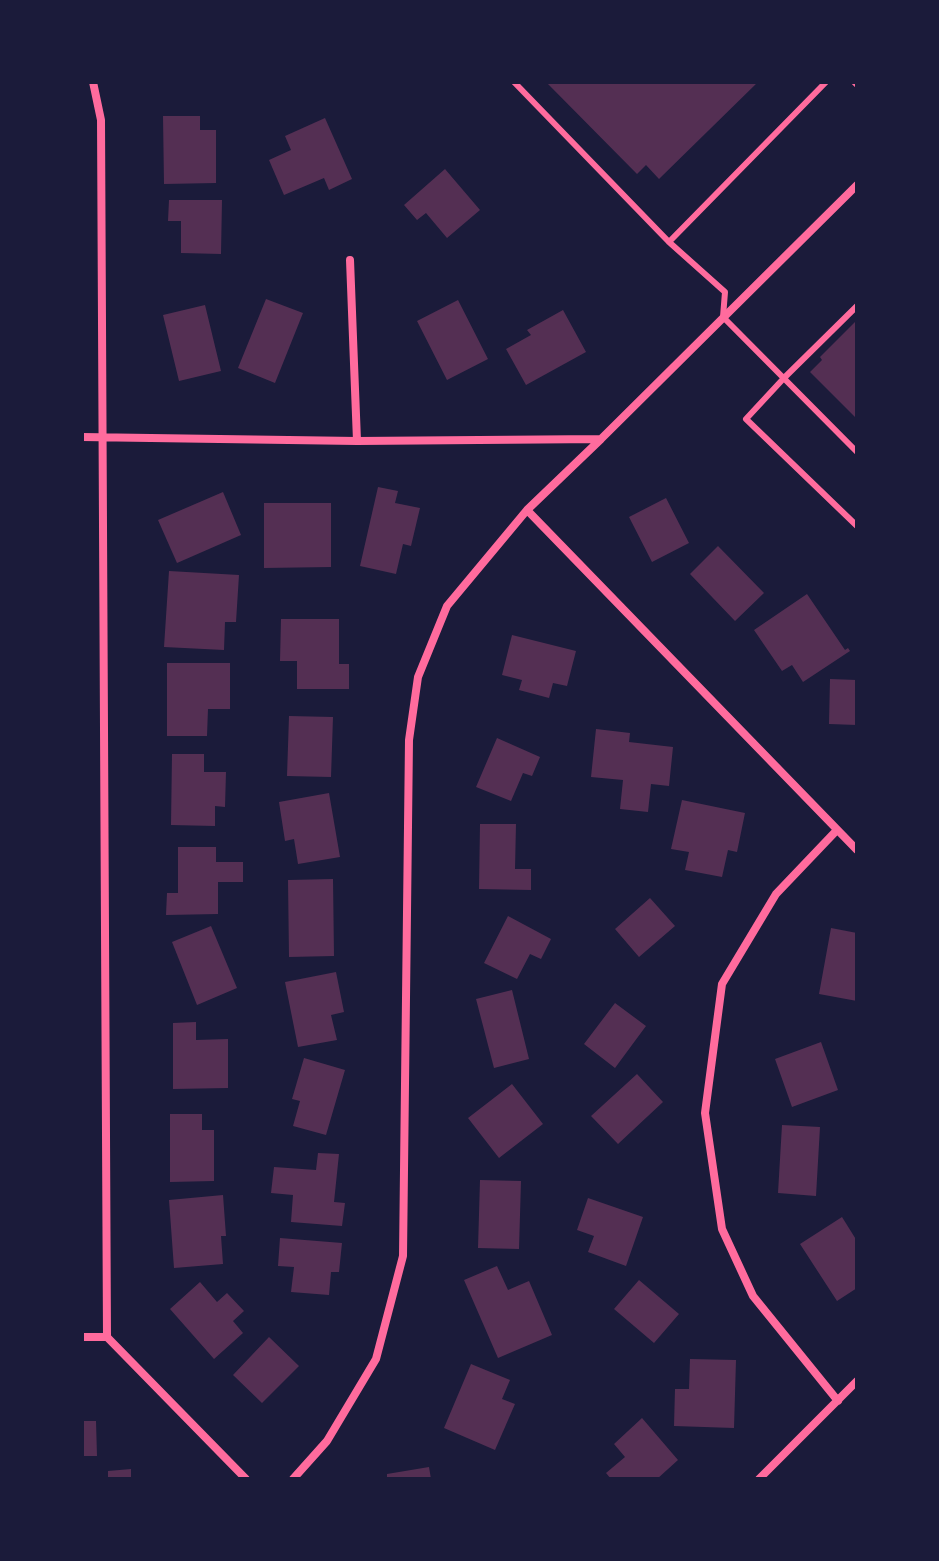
<!DOCTYPE html>
<style>
body{margin:0}
#map{position:relative;width:939px;height:1561px;overflow:hidden;background:#1b1b3a;font-family:"Nunito Sans",sans-serif}
canvas{display:block}
.frame{position:absolute;inset:0;border:84px solid #1b1b3a;pointer-events:none}
</style>
<div id="map">
<canvas width="939" height="1561"></canvas>
<div class="frame"></div>
</div>
<script>
const ctx = document.querySelector('canvas').getContext('2d');
ctx.lineJoin = 'round';
function fill(path, color) {
  ctx.fillStyle = color;
  ctx.fill(path, 'evenodd');
}
function toPath(rows) {
  const path = new Path2D();
  for (const r of rows) {
    path.moveTo(r[0], r[1]);
    for (let i = 2; i < r.length; i += 2) path.lineTo(r[i], r[i + 1]);
  }
  return path;
}
function stroke(path, color, width, dash) {
  ctx.strokeStyle = color;
  ctx.lineWidth = width;
  ctx.lineCap = dash ? 'butt' : 'round';
  ctx.setLineDash(dash || []);
  ctx.stroke(path);
}
fill(toPath([
 [546,82,758,82,659,179,646,165,637,174],
 [163,116,200,116,200,130,216,130,216,183,164,184],
 [325,118,352,179,329,190,324,178,284,195,269,160,291,150,285,136],
 [445,169,480,210,447,238,426,213,417,220,404,205],
 [169,200,222,200,221,254,181,253,181,221,168,221],
 [266,299,303,313,275,383,238,368],
 [458,300,488,359,447,380,417,321],
 [205,305,221,371,179,381,163,315],
 [563,310,586,352,526,385,506,349,531,335,527,330],
 [857,320,857,419,810,372,822,360,820,357],
 [378,487,398,491,395,503,420,508,411,546,403,544,396,574,360,566],
 [223,492,241,535,177,563,158,520],
 [666,498,689,543,652,562,629,517],
 [264,503,331,503,331,567,264,568],
 [718,546,764,593,735,621,690,574],
 [169,571,239,575,236,622,225,622,224,650,164,647],
 [807,594,845,650,848,648,850,651,803,682,792,665,782,671,754,630],
 [281,619,339,619,339,664,349,664,349,689,297,689,297,661,280,661],
 [512,635,576,651,567,686,553,683,549,698,519,690,522,680,502,675],
 [167,663,230,663,230,709,208,709,207,736,167,736],
 [830,679,857,680,857,725,829,724],
 [289,716,333,717,331,777,287,776],
 [596,729,630,733,629,742,673,747,669,786,651,784,648,812,620,809,623,780,591,777],
 [497,738,540,757,532,776,523,773,511,801,476,787],
 [172,754,204,754,204,772,226,772,225,807,215,806,215,826,171,825],
 [329,793,340,857,298,864,294,839,285,841,279,802],
 [682,800,745,813,737,852,728,850,722,877,685,870,689,852,671,849],
 [480,824,516,824,515,869,531,869,531,890,479,889],
 [178,847,216,847,216,862,243,862,243,882,218,882,218,914,166,915,167,893,178,893],
 [333,879,334,956,289,957,288,880],
 [650,898,675,926,639,957,615,929],
 [508,916,551,939,541,959,530,954,517,979,484,963],
 [211,926,237,988,197,1005,172,942],
 [831,928,857,933,857,1001,819,994],
 [336,972,344,1012,331,1015,337,1040,298,1047,285,982],
 [512,990,529,1059,494,1068,476,999],
 [615,1003,646,1026,615,1068,584,1044],
 [196,1022,196,1040,228,1039,228,1088,173,1089,173,1023],
 [821,1042,838,1090,792,1107,775,1059],
 [304,1058,345,1070,326,1135,293,1126,300,1101,292,1099],
 [637,1074,663,1102,618,1144,591,1116],
 [512,1084,543,1124,499,1158,468,1118],
 [170,1114,202,1114,202,1130,214,1130,214,1181,170,1182],
 [782,1125,820,1127,816,1196,778,1193],
 [318,1153,339,1154,334,1202,345,1203,342,1226,291,1222,293,1195,271,1193,274,1167,316,1170],
 [480,1180,521,1181,519,1249,478,1248],
 [223,1195,226,1236,221,1236,223,1264,174,1268,169,1200],
 [588,1198,643,1217,626,1266,588,1252,594,1236,577,1230],
 [842,1217,857,1241,857,1288,837,1301,800,1244],
 [280,1238,342,1243,339,1272,331,1272,329,1295,291,1292,294,1267,278,1266],
 [497,1266,508,1290,529,1281,552,1335,498,1358,464,1280],
 [639,1280,679,1314,654,1343,614,1309],
 [200,1282,217,1302,227,1293,244,1311,233,1321,243,1333,214,1359,170,1309],
 [269,1337,299,1366,262,1403,233,1375],
 [690,1359,736,1360,734,1428,674,1426,675,1389,689,1389],
 [471,1364,510,1380,502,1399,515,1404,495,1450,444,1428],
 [642,1418,678,1460,657,1479,611,1479,606,1473,625,1457,614,1444],
 [82,1421,96,1421,97,1456,82,1456],
 [429,1467,431,1479,387,1479,387,1474],
 [131,1469,131,1479,108,1479,108,1471]
]), '#542f53');
stroke(toPath([
 [514,82,669,242],
 [826,82,669,242,725,292,723,317,857,452],
 [854,82,857,85],
 [857,306,784,378,746,419,857,526]
]), '#ff6b9d', 6);
stroke(toPath([
 [93,82,101,120,107,1337],
 [350,260,357,441],
 [82,437,357,441,601,439,857,185],
 [527,510,857,850],
 [837,830,776,894,722,984,705,1113,722,1229,753,1296,838,1401],
 [82,1337,107,1337,246,1479],
 [293,1479,327,1441,376,1359,403,1256,409,740,418,677,447,606,527,510,601,439],
 [759,1479,857,1381]
]), '#ff6b9d', 8);
</script>
